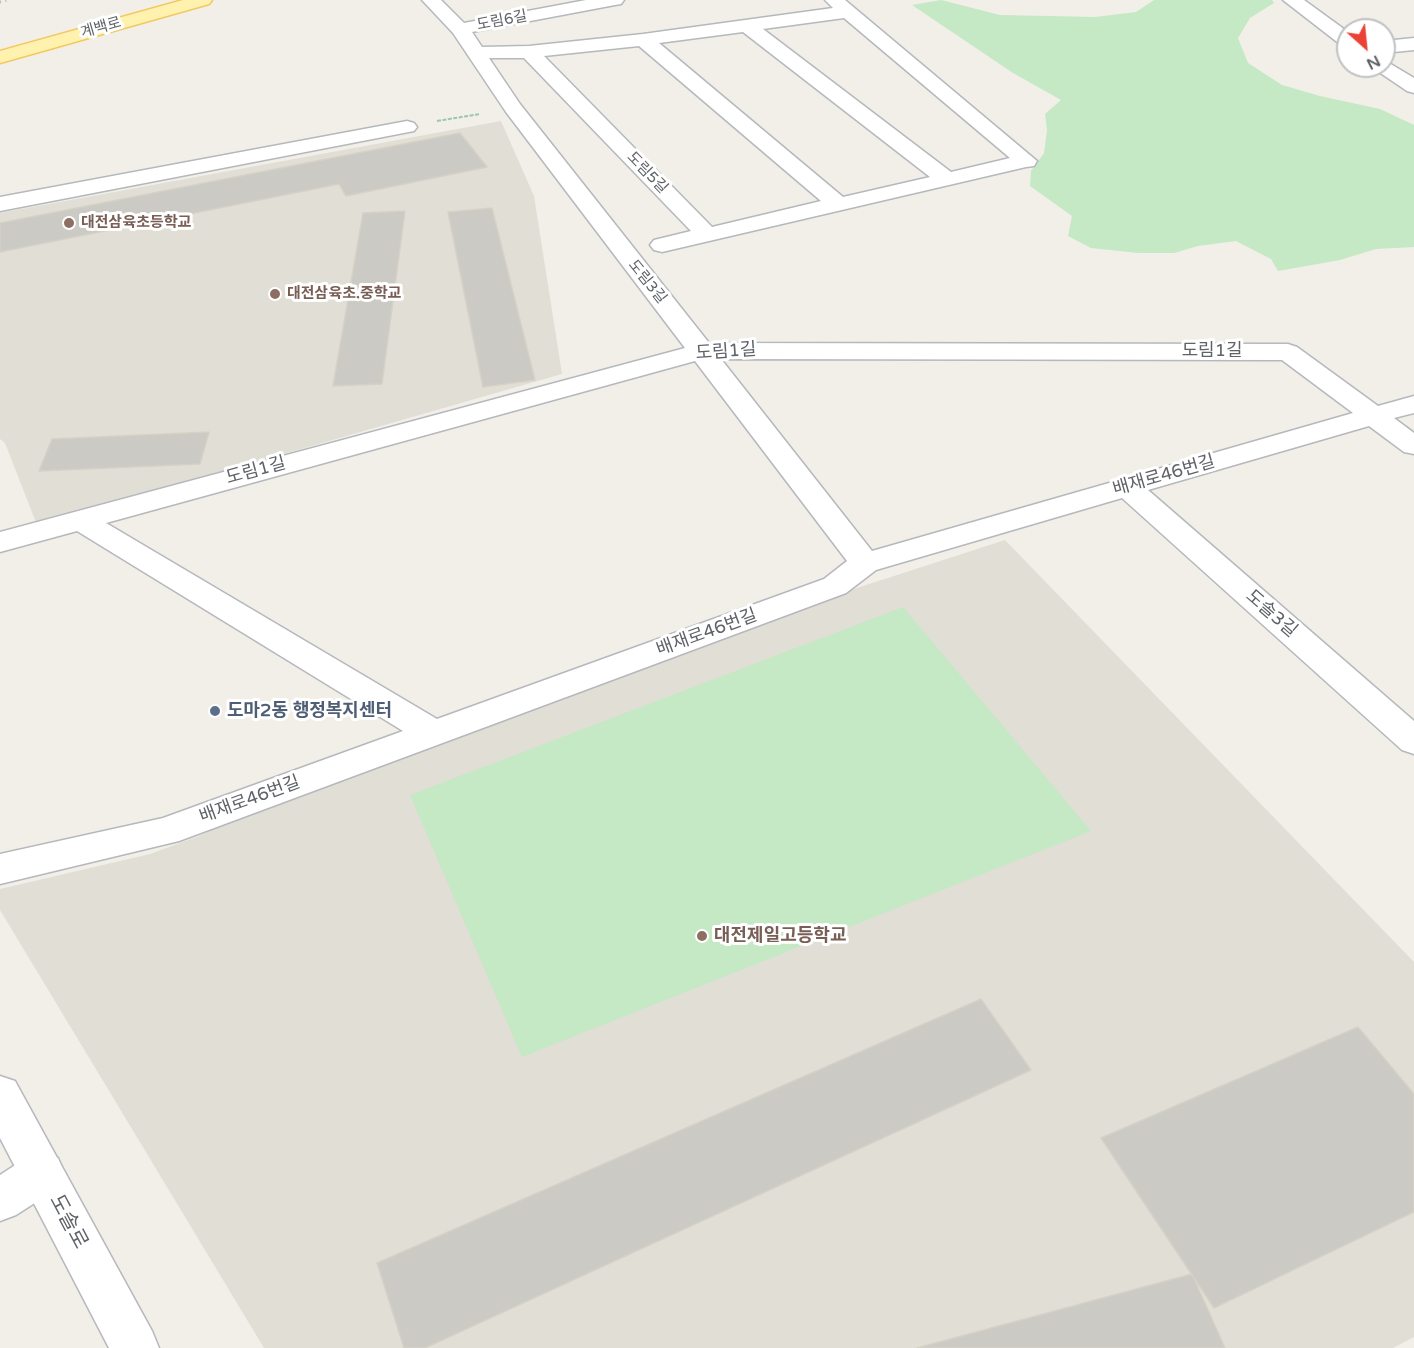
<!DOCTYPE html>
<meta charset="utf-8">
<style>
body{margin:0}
#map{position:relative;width:1414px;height:1348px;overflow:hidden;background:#f1efe8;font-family:"Varela Round",sans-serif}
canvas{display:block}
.north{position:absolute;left:1336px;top:18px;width:60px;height:60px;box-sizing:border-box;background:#fff;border:2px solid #bfc1c3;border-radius:50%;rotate:153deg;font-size:16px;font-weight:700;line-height:24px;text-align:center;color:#5f6368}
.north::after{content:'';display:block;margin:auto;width:21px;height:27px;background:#ea4335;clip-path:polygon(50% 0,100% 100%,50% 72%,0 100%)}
</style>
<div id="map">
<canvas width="1414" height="1348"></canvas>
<div class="north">N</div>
</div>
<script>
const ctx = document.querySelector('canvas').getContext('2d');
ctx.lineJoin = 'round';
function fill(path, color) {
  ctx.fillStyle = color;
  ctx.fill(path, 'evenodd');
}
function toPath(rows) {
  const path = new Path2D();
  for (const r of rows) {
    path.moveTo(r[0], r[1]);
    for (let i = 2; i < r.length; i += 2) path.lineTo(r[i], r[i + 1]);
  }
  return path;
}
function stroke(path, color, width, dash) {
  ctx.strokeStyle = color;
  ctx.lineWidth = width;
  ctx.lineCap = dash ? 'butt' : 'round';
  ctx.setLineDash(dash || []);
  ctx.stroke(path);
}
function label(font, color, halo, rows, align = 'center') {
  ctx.font = font + ' "Varela Round","Noto Sans KR",sans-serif';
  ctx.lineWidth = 6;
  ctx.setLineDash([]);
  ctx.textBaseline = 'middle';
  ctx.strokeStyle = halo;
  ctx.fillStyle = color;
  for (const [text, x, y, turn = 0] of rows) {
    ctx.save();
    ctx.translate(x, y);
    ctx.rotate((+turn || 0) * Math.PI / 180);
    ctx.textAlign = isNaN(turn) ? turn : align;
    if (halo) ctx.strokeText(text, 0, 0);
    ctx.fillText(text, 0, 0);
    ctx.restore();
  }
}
fill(toPath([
 [501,121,534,196,562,374,37,525,5,443,0,439,0,213],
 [1005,540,1414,962,1414,1337,1393,1348,264,1348,0,910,0,889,150,854,199,836,459,717]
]), '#e1ded6');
fill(toPath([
 [941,0,1000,15,1095,17,1136,12,1154,0,1272,0,1274,3,1250,18,1238,38,1248,63,1282,85,1320,96,1380,109,1414,125,1414,247,1376,249,1340,260,1278,271,1271,259,1236,241,1198,246,1174,253,1138,253,1091,248,1068,236,1072,216,1030,186,1031,171,1044,153,1047,130,1045,114,1061,100,1013,73,912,5],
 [903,607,1091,831,522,1057,410,795]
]), '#c5e8c5');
const building = toPath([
 [460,133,487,167,346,196,339,184,0,252,0,223,460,133],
 [492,208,535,380,483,387,448,212,492,208],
 [405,211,382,384,333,386,363,213,405,211],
 [209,432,200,464,39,471,52,439,209,432],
 [981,999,1031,1070,425,1348,404,1348,377,1263,981,999],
 [1358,1027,1414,1094,1414,1212,1214,1308,1101,1138,1358,1027],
 [1192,1274,1225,1348,917,1348,1192,1274]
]);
fill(building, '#cccac5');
stroke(building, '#d6d1c6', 1.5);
const minor = toPath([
 [422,0,441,0,464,23,586,0,624,0,621,4,615,5,472,32,482,47,529,46,643,34,833,8,825,0,845,0,1037,161,1034,166,1026,167,662,252,654,250,650,245,654,240,691,231,524,58,489,58,520,104,709,343,1288,344,1297,347,1378,406,1414,396,1414,413,1394,418,1414,433,1414,454,1404,452,1369,426,1148,490,1414,721,1414,754,1402,750,1122,498,876,570,846,593,179,841,0,884,0,854,163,818,403,731,77,531,0,552,0,532,685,348,506,112,453,33,422,0],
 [844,18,1010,158,951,172,763,29,844,18],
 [743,32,930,177,843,197,659,43,743,32],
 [639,46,821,201,712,227,544,56,639,46],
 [721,359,1282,360,1353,413,872,551,721,359],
 [695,361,847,561,824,579,437,719,106,523,695,361],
 [1283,0,1304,0,1348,32,1348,47,1341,45,1283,0],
 [1414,38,1414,50,1384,53,1384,41,1414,38],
 [1384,60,1414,78,1414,93,1407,91,1376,70,1373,66,1384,66,1384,60],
 [407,121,414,123,417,127,414,131,0,211,0,197,407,121],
 [42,1152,58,1158,64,1173,58,1188,16,1215,0,1221,0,1175,26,1158,42,1152]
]);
const tertiary = toPath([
 [0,1076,15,1081,152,1331,159,1348,109,1348,0,1138,0,1076]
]);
const primary = toPath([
 [183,0,212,0,209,4,0,63,0,51,183,0]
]);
stroke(minor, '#b5b8bc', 3);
stroke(tertiary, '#b5b8bc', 3);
stroke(primary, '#f2c960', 3);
stroke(toPath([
 [437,121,480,114]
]), '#9cc7a9', 2, [4, 1.5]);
fill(minor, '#fff');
fill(tertiary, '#fff');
fill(primary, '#fff2af');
stroke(toPath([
 [0,2,9,0]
]), '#b6b7b8', 3, [1, 4.5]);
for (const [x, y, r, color] of [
 [69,223,6,"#8d6e63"],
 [275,294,6,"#8d6e63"],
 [215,711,6,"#5c6f8a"],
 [702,936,6,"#8d6e63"]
]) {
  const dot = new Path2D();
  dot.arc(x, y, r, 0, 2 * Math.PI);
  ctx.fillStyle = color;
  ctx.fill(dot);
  stroke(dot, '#fff', 2);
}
label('15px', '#5f6368', '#fff', [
 ["도림6길",502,21,-11],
 ["계백로",101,28,-16],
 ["도림5길",647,173,46],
 ["도림3길",647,282,51]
]);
label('bold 15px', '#785e54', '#fff', [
 ["대전삼육초등학교",81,223],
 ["대전삼육초.중학교",287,294]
], 'left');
label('18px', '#5f6368', '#fff', [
 ["도림1길",1212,351],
 ["도림1길",726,352,-4],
 ["도림1길",256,471,-15],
 ["배재로46번길",1164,476,-16],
 ["도솔3길",1271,614,41],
 ["배재로46번길",707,633,-20],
 ["배재로46번길",250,800,-20]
]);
label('bold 18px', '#4e5e75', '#fff', [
 ["도마2동 행정복지센터",227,711]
], 'left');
label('bold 18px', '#785e54', '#fff', [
 ["대전제일고등학교",714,936]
], 'left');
label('21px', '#5f6368', '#fff', [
 ["도솔로",68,1222,62]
]);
</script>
